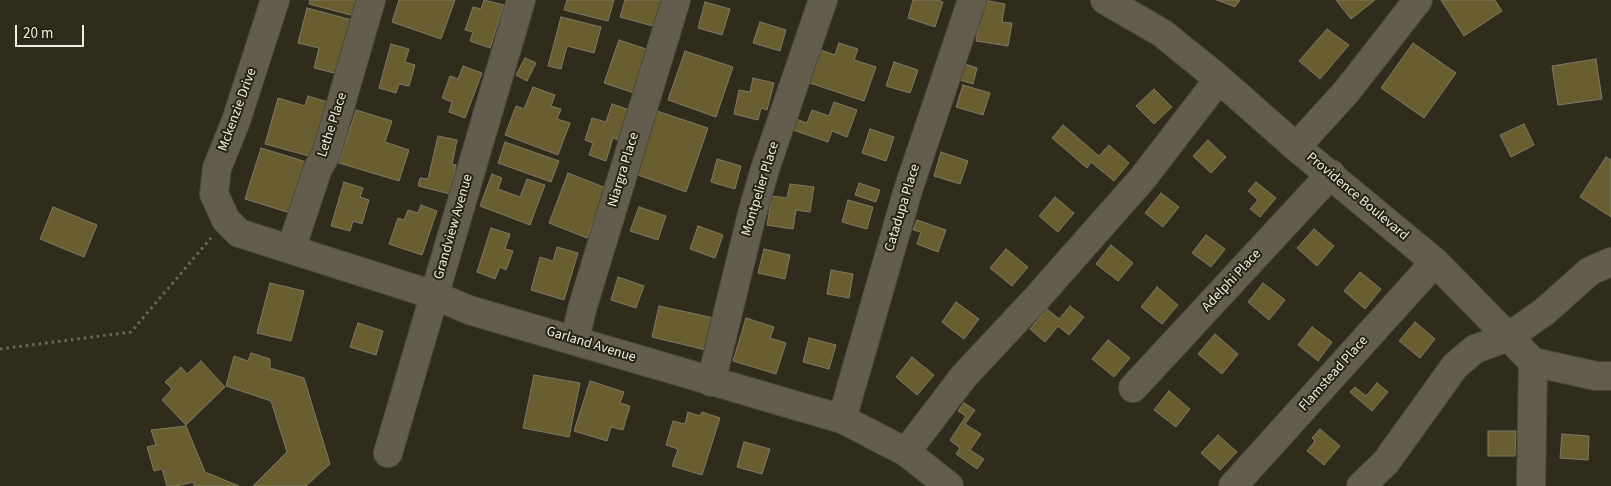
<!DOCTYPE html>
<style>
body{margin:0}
#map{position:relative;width:1611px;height:486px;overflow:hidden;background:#302c1c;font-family:"Source Sans 3",sans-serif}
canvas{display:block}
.scale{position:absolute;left:15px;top:25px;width:69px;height:22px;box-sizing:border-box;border:2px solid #f0eee3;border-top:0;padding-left:6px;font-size:15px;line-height:18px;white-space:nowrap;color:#f0eee3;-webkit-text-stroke:4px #272313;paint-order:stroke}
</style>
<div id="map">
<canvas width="1611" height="486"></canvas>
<div class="scale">20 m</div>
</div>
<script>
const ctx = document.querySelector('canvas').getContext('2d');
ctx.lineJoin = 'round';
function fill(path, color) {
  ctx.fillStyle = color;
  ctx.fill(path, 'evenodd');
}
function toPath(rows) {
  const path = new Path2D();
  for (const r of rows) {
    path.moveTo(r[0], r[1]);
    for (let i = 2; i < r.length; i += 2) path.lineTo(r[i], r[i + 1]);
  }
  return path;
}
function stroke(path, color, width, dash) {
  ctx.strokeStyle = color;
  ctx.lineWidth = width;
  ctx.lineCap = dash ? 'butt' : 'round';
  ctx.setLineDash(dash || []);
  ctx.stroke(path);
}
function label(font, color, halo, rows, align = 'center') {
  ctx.font = font + ' "Source Sans 3",sans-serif';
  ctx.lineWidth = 4;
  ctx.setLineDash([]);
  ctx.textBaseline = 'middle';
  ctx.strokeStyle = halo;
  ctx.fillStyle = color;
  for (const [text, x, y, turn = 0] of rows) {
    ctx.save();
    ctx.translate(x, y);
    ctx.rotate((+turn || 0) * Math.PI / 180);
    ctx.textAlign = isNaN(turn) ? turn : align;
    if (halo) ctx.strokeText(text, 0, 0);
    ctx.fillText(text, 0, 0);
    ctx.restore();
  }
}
const building = toPath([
 [310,0,367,0,362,18,309,4,310,0],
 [399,0,455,0,441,39,392,22,399,0],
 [484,0,504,5,490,48,470,41,473,32,465,30,473,7,481,9,484,0],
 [567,0,614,0,608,21,564,10,567,0],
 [625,0,661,0,653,26,620,17,625,0],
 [913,0,937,0,943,2,935,27,908,18,913,0],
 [983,0,1005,4,1002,22,1012,23,1008,46,976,41,983,0],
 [1217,0,1240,0,1235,7,1217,0],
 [1336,0,1375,0,1351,19,1336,0],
 [1441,0,1495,0,1502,11,1464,36,1441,0],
 [705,2,730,9,722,35,698,28,705,2],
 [307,8,352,20,338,74,314,68,319,48,298,43,307,8],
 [561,17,601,27,594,53,567,46,561,69,548,66,561,17],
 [760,22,786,30,780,51,753,43,760,22],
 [1327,29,1349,45,1320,79,1299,61,1327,29],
 [619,40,652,51,637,94,604,83,619,40],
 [839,43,858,49,854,60,876,67,864,101,807,82,818,49,835,55,839,43],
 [1413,43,1456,73,1424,118,1381,88,1413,43],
 [391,44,409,49,405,62,415,65,409,86,399,84,396,93,379,88,391,44],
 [685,51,733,67,716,117,668,100,685,51],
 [525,58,536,63,527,81,516,75,525,58],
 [1596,59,1602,99,1558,105,1552,66,1596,59],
 [894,62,918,70,910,93,886,86,894,62],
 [962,63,977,68,973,84,957,79,962,63],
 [463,66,482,73,465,118,449,112,452,102,442,98,450,76,458,79,463,66],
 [753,78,774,83,767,110,761,108,758,120,734,114,739,90,750,92,753,78],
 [963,85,990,93,983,115,956,107,963,85],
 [533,87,555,95,551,106,561,109,557,119,570,123,558,155,505,135,516,106,524,109,533,87],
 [1154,89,1172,107,1154,124,1136,106,1154,89],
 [308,96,331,103,316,158,265,144,278,98,305,106,308,96],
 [834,102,857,110,847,137,832,131,828,142,787,128,791,117,807,123,812,110,829,116,834,102],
 [612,104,633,111,623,142,613,138,606,161,589,155,593,143,585,140,592,118,606,122,612,104],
 [356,110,392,121,385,142,409,150,399,181,339,163,356,110],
 [657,111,708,128,686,192,635,174,657,111],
 [1524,124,1534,145,1511,157,1500,135,1524,124],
 [1063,125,1099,156,1109,145,1129,163,1114,181,1091,162,1087,168,1052,138,1063,125],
 [870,129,894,137,886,161,862,153,870,129],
 [438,136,457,140,452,164,456,165,450,194,418,186,420,178,428,179,438,136],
 [1208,140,1226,157,1211,173,1193,156,1208,140],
 [505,142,559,161,551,182,498,163,505,142],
 [261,148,313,164,297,215,245,199,261,148],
 [941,152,968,161,960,184,934,176,941,152],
 [1606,157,1611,160,1611,217,1580,197,1606,157],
 [717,159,741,166,735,189,711,182,717,159],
 [568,173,606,188,587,238,549,223,568,173],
 [492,174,502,178,498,189,520,197,527,179,545,185,530,225,480,206,492,174],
 [344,182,363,188,360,197,369,200,362,224,353,221,350,231,331,226,344,182],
 [1256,182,1276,198,1260,217,1250,209,1258,200,1248,191,1256,182],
 [859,183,880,190,876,202,855,195,859,183],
 [790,184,814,187,810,212,796,210,793,229,767,225,772,196,787,198,790,184],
 [1161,193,1179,207,1163,227,1145,213,1161,193],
 [1055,197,1074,213,1058,232,1039,216,1055,197],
 [848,200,873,207,867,229,842,222,848,200],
 [421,205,437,211,422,255,389,244,398,218,404,220,408,210,418,213,421,205],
 [53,207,97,225,84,257,40,239,53,207],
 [639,207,666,216,658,240,630,231,639,207],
 [917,220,946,230,938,252,917,244,921,232,913,230,917,220],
 [698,226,723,235,715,258,690,249,698,226],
 [491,228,510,234,505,249,513,251,506,270,500,267,495,279,477,272,491,228],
 [1314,229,1334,246,1317,266,1297,248,1314,229],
 [1206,235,1225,249,1211,267,1192,253,1206,235],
 [1111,245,1133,263,1118,281,1096,264,1111,245],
 [557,247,578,253,564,300,531,290,540,257,553,261,557,247],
 [764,249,790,255,785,279,758,273,764,249],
 [1006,249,1028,267,1012,286,990,268,1006,249],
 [831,270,853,274,849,298,827,294,831,270],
 [1360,272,1381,289,1365,309,1344,291,1360,272],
 [618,277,644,286,636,308,611,300,618,277],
 [270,283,304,291,291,341,257,333,270,283],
 [1263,283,1285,300,1269,320,1248,302,1263,283],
 [1157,287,1178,305,1162,324,1141,307,1157,287],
 [956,302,979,319,964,339,942,322,956,302],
 [659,306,714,318,706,350,652,337,659,306],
 [1070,306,1084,317,1069,335,1058,326,1045,342,1030,329,1047,309,1059,319,1070,306],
 [746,318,774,327,770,338,786,343,776,374,733,361,746,318],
 [1415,322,1435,339,1420,358,1399,341,1415,322],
 [358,323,383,331,376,355,350,347,358,323],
 [1312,327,1332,342,1318,361,1298,345,1312,327],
 [1215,334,1238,354,1222,374,1198,354,1215,334],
 [809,338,836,345,829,369,803,362,809,338],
 [1108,340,1130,358,1114,377,1092,359,1108,340],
 [251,353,270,359,270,368,304,378,330,464,306,486,253,486,287,452,271,401,226,386,234,356,248,361,251,353],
 [912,357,934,375,917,395,896,377,912,357],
 [201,361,225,387,186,425,162,400,172,389,165,382,181,367,187,374,201,361],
 [534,375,580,383,569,437,523,428,534,375],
 [590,381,624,392,620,403,630,406,623,430,611,427,607,441,574,431,590,381],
 [1377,383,1388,392,1372,411,1350,392,1355,387,1366,396,1377,383],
 [1169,391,1190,409,1176,427,1154,410,1169,391],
 [964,403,975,410,965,424,981,434,970,450,984,459,977,469,956,454,960,448,950,440,966,416,958,411,964,403],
 [688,412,700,416,702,412,720,418,702,475,672,466,678,449,666,445,673,421,685,424,688,412],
 [186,426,205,472,239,486,194,486,194,482,176,486,167,486,162,469,154,471,147,447,156,445,151,430,186,426],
 [1320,429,1340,446,1324,465,1307,451,1315,441,1312,438,1320,429],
 [1488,431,1516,431,1515,456,1488,456,1488,431],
 [1562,434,1589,436,1588,460,1560,458,1562,434],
 [1218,435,1237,452,1220,470,1201,453,1218,435],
 [744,442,770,449,762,474,737,467,744,442]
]);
fill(building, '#695e30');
stroke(building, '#7e7a67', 1);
const street = toPath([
 [275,0,236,121,217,168,214,194,226,220,239,233,434,295,469,310,842,419,906,452,949,486],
 [1105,0,1162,33,1219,79,1296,147,1435,262,1533,362,1596,376,1611,376],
 [1296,147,1347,91,1418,0],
 [291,249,318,168,326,155,371,0],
 [575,340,582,309,676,0],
 [711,382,752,214,765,169,823,0],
 [1133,388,1331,174],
 [842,419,908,190,972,0],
 [906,452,964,376,1037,298,1142,179,1219,79],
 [388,453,521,0],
 [1233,486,1435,262],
 [1361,486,1386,462,1455,366,1475,349,1508,337,1544,312,1590,271,1611,262],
 [1531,486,1533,362]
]);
stroke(street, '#4c493b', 30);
stroke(toPath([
 [0,349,131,332,211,238]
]), '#6b685a', 3, [2.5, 4]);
stroke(street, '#625d4c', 28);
label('14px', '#f0eee3', '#272313', [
 ["Mckenzie Drive",238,110,-70],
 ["Lethe Place",333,125,-72],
 ["Niargra Place",624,170,-73],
 ["Montpelier Place",761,189,-73],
 ["Providence Boulevard",1357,197,40],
 ["Catadupa Place",903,208,-73],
 ["Grandview Avenue",454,227,-74],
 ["Adelphi Place",1232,281,-47],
 ["Garland Avenue",591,345,17],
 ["Flamstead Place",1334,374,-48]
]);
</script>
